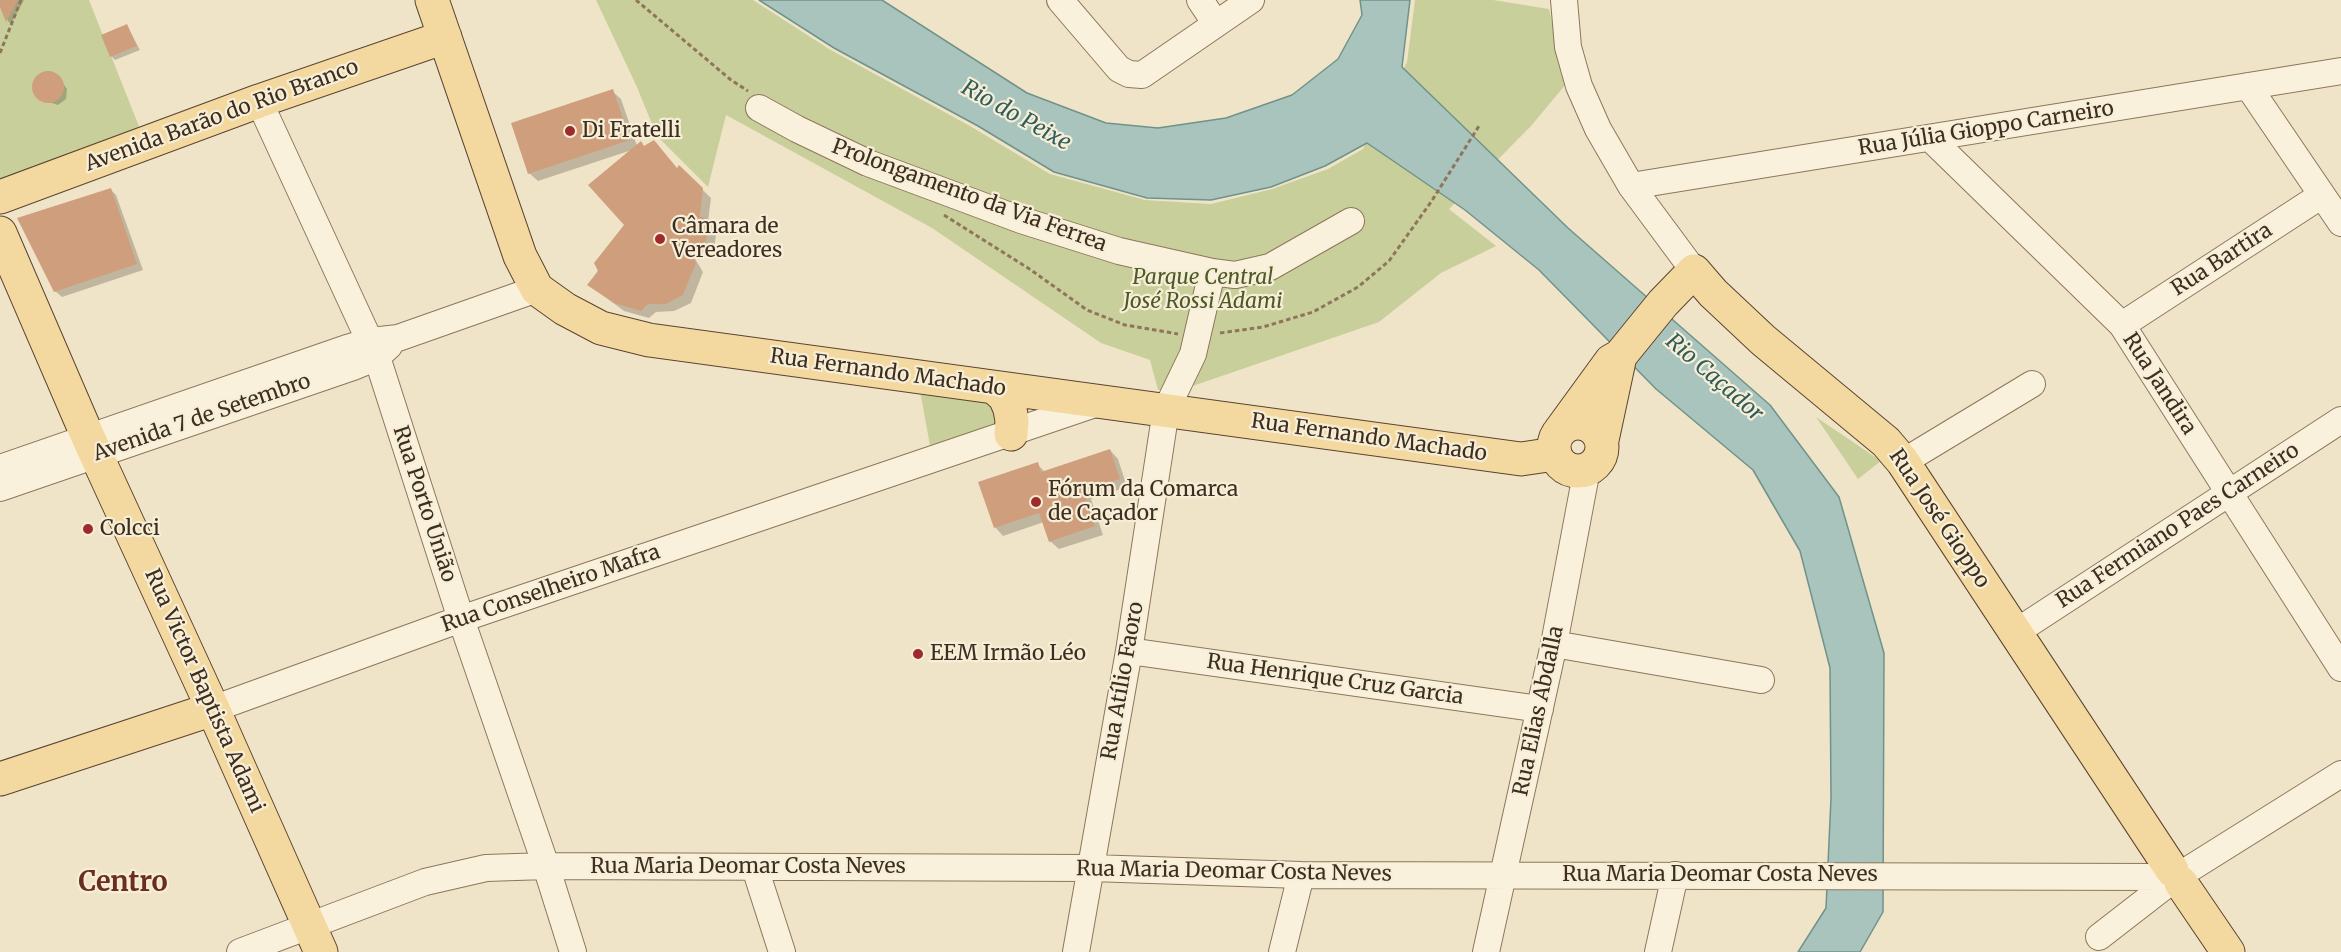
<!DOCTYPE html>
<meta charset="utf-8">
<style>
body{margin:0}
canvas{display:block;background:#f0e4c8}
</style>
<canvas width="2341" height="952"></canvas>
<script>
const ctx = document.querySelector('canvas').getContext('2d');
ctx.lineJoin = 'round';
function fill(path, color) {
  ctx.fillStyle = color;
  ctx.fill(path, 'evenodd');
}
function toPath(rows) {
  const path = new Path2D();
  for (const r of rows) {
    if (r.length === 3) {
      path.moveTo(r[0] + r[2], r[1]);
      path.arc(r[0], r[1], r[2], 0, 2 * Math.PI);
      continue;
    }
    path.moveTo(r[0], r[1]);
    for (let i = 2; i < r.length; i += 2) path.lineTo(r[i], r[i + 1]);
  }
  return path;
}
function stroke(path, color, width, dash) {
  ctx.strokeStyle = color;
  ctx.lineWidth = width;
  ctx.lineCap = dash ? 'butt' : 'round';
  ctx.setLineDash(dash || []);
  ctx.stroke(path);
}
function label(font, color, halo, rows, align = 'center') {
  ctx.font = font + ' Merriweather,serif';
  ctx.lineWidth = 4.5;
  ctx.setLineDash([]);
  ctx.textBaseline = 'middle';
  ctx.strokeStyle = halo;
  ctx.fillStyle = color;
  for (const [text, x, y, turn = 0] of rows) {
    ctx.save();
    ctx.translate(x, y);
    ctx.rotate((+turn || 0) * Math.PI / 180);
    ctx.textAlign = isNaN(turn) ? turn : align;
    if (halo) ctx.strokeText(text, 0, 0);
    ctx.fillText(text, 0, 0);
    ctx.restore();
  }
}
fill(toPath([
 [0,0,89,0,142,134,0,190],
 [596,0,753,0,829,49,970,126,1050,174,1145,200,1211,204,1272,189,1328,169,1363,149,1407,62,1415,0,1493,0,1549,9,1566,84,1531,126,1449,209,1496,246,1441,273,1379,322,1184,389,1158,390,1150,360,1101,343,932,228,726,115,708,187,657,136,636,85],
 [920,391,991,397,1008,421,931,451],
 [1816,417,1881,461,1858,479]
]), '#c9cf9b');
const water = toPath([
 [759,0,882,0,1027,93,1106,123,1158,128,1226,118,1292,95,1338,59,1362,15,1360,0,1410,0,1402,67,1568,228,1770,405,1839,497,1884,653,1883,912,1860,952,1798,952,1826,908,1831,798,1830,668,1800,551,1753,470,1656,389,1539,270,1465,210,1367,143,1325,166,1271,187,1211,200,1147,198,1054,172,978,126,834,48,759,0]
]);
fill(water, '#a9c4bc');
stroke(water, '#6f938a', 1.5);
fill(toPath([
 [0,0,24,0,11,24,8,21],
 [127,26,140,50,115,60,111,56],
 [48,73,58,76,67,89,66,99,58,105,39,99,33,87,36,79],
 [612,91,621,99,637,146,645,147,677,169,679,167,711,198,708,221,717,230,713,253,691,252,703,272,691,303,674,311,656,312,649,318,624,311,589,285,626,225,632,150,538,181,529,173],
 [110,189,116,195,143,270,62,297,55,291],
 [1110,450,1118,459,1127,487,1091,499,1103,535,1059,549,1050,541,1044,522,1003,536,995,527,1037,464,1045,472]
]), '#0003');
fill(toPath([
 [0,0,18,0,6,22,0,7],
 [127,24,137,46,110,57,101,35],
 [48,87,16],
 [613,89,630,140,528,174,511,123],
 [654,140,677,168,679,165,703,188,700,216,710,220,705,246,685,245,696,263,683,295,666,304,648,304,641,311,614,303,587,285,598,271,594,263,624,225,588,185,641,141,644,146],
 [111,188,137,264,54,292,17,218],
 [1110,449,1120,479,1084,491,1095,526,1049,542,1039,513,994,528,978,482,1038,462,1041,472]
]), '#cf9f7d');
const minor = toPath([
 [1060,0,1119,69,1129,74,1142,75,1251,0],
 [1200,0,1216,24],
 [1564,0,1568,47,1579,86,1598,129,1631,186,1694,271],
 [2248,86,2341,223],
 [259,101,377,357,461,619,546,866,573,952],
 [759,108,797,129,868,163,1021,220,1119,251,1212,272,1235,275,1270,267,1351,221],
 [1930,138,2122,325,2341,668],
 [1631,186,2341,71],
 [2122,325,2322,195],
 [1903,462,2032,384],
 [0,468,347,348,371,341,398,338,537,289],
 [0,488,353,367,377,357,389,346],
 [2016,632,2341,420],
 [1554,644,1761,680],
 [1129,651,1540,709],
 [213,709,461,619,1098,403],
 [755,868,782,952],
 [2183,873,2341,774],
 [2099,937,2170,882],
 [240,952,425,882,486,868,546,866,1091,868,1301,875,2168,877],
 [1076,952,1129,651,1166,410,1193,354,1212,272],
 [1282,952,1301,875],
 [1486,952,1554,644,1587,469],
 [1658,952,1675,875]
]);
const major = toPath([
 [432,0,520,256,537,289,565,309,601,328,649,340,1521,459,1555,454],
 [0,197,259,101,445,37],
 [0,233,88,437,213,709,321,952],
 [995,388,1005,397,1010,409,1012,421,1011,434],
 [1578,447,24],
 [1560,431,1611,361,1620,356,1663,303,1694,271,1713,293,1763,340,1886,442,1903,462,2172,870],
 [1602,440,1620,356],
 [0,779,213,709],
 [2181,883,2228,952]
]);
stroke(minor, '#8d765c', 28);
stroke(major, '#5b4430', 35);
stroke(toPath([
 [636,0,731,80,748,91],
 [0,53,21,0],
 [944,215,1031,270,1087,310,1125,325,1178,334],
 [1220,333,1263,327,1313,312,1358,287,1389,261,1431,202,1479,126]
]), '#8d765c', 3, [4.5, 3]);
stroke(minor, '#faf1dc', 26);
stroke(major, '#f3d9a0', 33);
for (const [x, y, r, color] of [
 [570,131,6,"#9e2a2b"],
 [660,239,6,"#9e2a2b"],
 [1036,502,6,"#9e2a2b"],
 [88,529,6,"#9e2a2b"],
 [918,654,6,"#9e2a2b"]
]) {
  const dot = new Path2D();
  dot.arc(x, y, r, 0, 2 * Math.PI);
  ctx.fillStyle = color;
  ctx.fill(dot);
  stroke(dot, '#f7eed8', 2);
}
label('21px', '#3d2e20', '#f7eed8', [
 ["Avenida Barão do Rio Branco",222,116,-20],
 ["Rua Júlia Gioppo Carneiro",1986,129,-9],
 ["Prolongamento da Via Ferrea",969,196,20],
 ["Rua Bartira",2222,260,-33],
 ["Rua Fernando Machado",888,373,8],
 ["Rua Jandira",2159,384,57],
 ["Avenida 7 de Setembro",202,418,-19],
 ["Rua Fernando Machado",1369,438,8],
 ["Rua Porto União",424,504,72],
 ["Rua José Gioppo",1939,519,56],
 ["Rua Fermiano Paes Carneiro",2178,526,-33],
 ["Rua Conselheiro Mafra",551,589,-19],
 ["Rua Henrique Cruz Garcia",1335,680,8],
 ["Rua Atílio Faoro",1123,681,-80],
 ["Rua Victor Baptista Adami",204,691,66],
 ["Rua Elias Abdalla",1539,711,-78],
 ["Rua Maria Deomar Costa Neves",748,867],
 ["Rua Maria Deomar Costa Neves",1234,872,1],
 ["Rua Maria Deomar Costa Neves",1720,875]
]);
label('21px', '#3d2e20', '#f7eed8', [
 ["Di Fratelli",582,131],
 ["Câmara de",672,227],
 ["Vereadores",672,251],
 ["Fórum da Comarca",1048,490],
 ["de Caçador",1048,514],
 ["Colcci",100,529],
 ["EEM Irmão Léo",930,654]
], 'left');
label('italic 21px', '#4d5a26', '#f7eed8', [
 ["Parque Central",1203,278],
 ["José Rossi Adami",1203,302]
]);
label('italic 22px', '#2f5d5a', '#f7eed8', [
 ["Rio do Peixe",1016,116,29],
 ["Rio Caçador",1714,378,41]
]);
label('bold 27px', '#6b2e1e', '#f7eed8', [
 ["Centro",123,883]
]);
</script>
